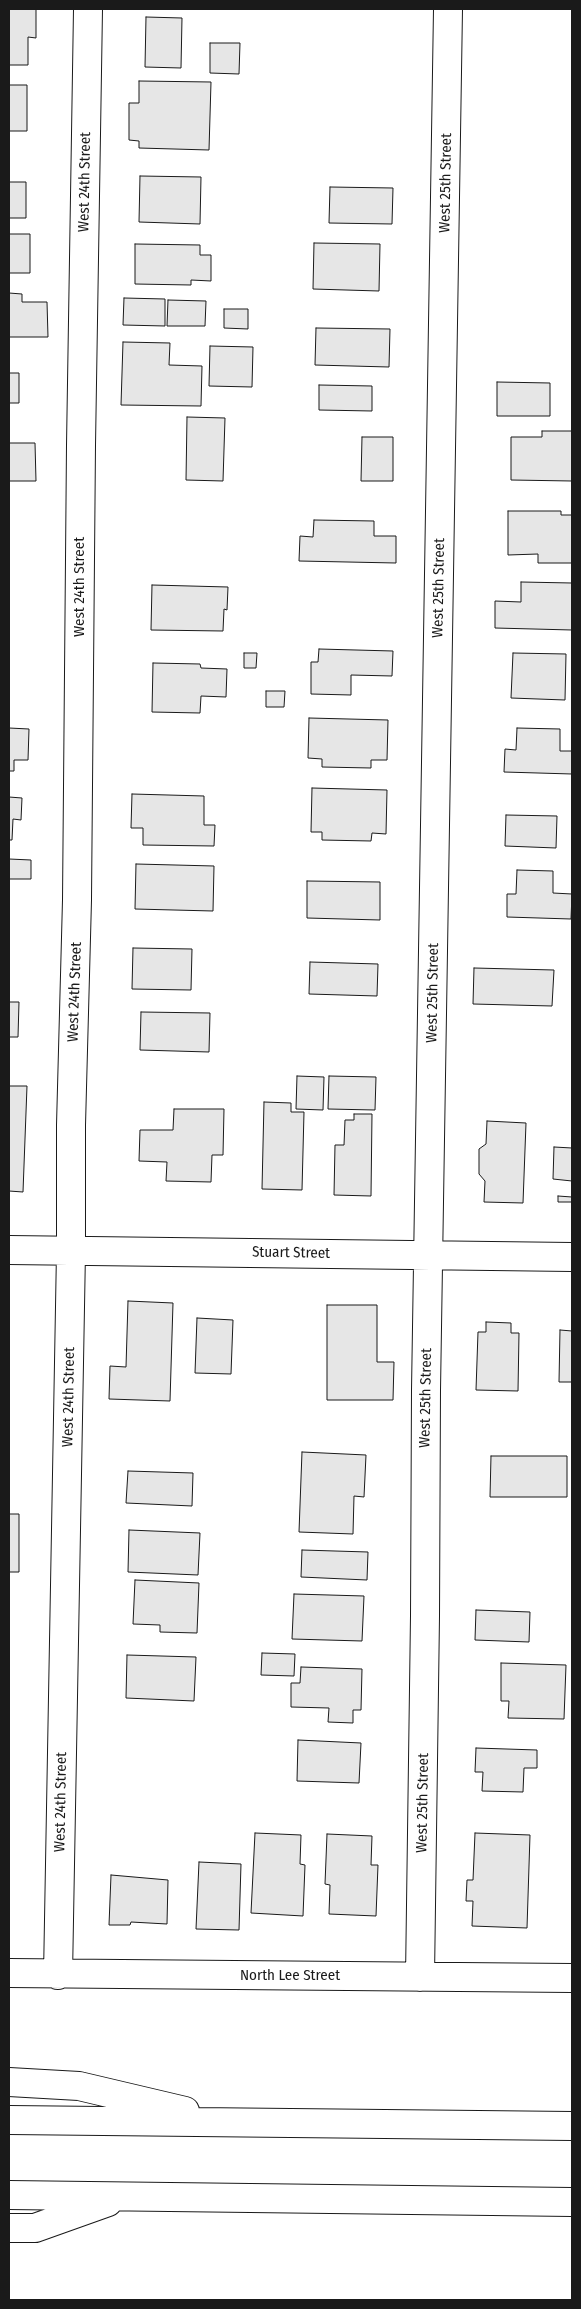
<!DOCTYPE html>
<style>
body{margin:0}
#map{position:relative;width:581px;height:2309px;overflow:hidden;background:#fff;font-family:"Fira Sans Condensed",sans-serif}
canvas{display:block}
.frame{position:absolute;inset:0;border:10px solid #1a1a1a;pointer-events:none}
</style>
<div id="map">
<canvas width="581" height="2309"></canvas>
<div class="frame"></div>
</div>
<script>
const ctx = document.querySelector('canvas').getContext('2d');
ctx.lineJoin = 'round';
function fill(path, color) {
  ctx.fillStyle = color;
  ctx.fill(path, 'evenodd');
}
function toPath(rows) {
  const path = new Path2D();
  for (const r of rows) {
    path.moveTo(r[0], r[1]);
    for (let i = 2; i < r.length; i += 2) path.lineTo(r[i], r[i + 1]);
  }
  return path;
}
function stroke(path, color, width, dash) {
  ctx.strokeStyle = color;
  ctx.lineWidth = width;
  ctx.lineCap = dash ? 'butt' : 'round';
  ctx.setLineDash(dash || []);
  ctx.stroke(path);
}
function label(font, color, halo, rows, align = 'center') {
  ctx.font = font + ' "Fira Sans Condensed",sans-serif';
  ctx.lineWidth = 4;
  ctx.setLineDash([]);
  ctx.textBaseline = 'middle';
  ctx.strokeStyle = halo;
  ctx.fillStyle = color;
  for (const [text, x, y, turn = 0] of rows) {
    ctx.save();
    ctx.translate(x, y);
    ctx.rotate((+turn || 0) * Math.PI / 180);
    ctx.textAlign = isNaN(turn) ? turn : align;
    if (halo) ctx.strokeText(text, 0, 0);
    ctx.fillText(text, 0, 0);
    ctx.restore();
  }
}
const building = toPath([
 [9,9,36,9,36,38,28,37,28,65,9,65,9,9],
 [146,17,182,18,181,68,145,67,146,17],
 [210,43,240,43,239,74,210,73,210,43],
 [139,81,211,82,209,150,139,148,139,141,129,140,129,103,139,103,139,81],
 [9,85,27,85,27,131,9,131,9,85],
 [140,176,201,177,200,224,139,222,140,176],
 [9,182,26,182,26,218,9,218,9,182],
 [330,187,393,188,392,224,329,223,330,187],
 [9,234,30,234,30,273,9,273,9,234],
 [314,243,380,244,379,291,313,289,314,243],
 [135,244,200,245,200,255,211,255,211,281,191,280,191,285,135,284,135,244],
 [9,293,22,294,22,302,47,302,48,337,9,337,9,293],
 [124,298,165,299,165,326,123,325,124,298],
 [168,300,206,301,205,326,167,326,168,300],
 [224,309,248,309,248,329,224,328,224,309],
 [316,328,390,329,389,367,315,365,316,328],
 [123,342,170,343,169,365,202,366,201,406,121,405,123,342],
 [210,346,253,347,252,387,209,386,210,346],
 [9,373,19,373,19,403,9,403,9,373],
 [497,382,550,383,550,416,497,416,497,382],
 [319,385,372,386,372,411,319,410,319,385],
 [187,417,225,418,223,481,186,480,187,417],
 [542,431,572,431,572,481,511,480,511,437,542,437,542,431],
 [362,437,393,437,393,481,361,481,362,437],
 [9,443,35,443,36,481,9,481,9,443],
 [508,511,561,511,561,515,572,515,572,563,538,563,538,554,508,555,508,511],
 [314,520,374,521,374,536,396,536,396,563,299,561,300,536,313,537,314,520],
 [521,582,572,583,572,630,495,628,495,601,521,602,521,582],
 [152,585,228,587,227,610,224,609,223,631,151,630,152,585],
 [319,649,393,651,392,676,351,675,351,695,311,694,311,662,318,662,319,649],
 [244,653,257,653,256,668,244,668,244,653],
 [513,653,566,654,565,700,511,698,513,653],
 [153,663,200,664,201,668,227,669,226,697,201,696,200,713,152,712,153,663],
 [266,691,285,691,284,707,266,707,266,691],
 [309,718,388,720,387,760,371,760,371,768,322,767,322,759,308,758,309,718],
 [9,728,29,729,28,760,14,760,14,771,9,771,9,728],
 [517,728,560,729,560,751,572,751,572,774,504,772,505,749,516,750,517,728],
 [312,788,387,790,386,834,372,833,371,841,322,840,322,832,311,832,312,788],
 [132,794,204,796,204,825,215,825,214,846,143,845,143,828,131,828,132,794],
 [9,797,22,798,21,820,13,819,12,840,9,840,9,797],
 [506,815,557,816,556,848,505,846,506,815],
 [9,859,31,860,31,879,9,879,9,859],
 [136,864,214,866,213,911,135,909,136,864],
 [517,870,553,871,553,893,572,894,571,919,507,917,507,894,516,894,517,870],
 [307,881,380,882,380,920,307,918,307,881],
 [133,948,192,949,191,990,132,989,133,948],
 [310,962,378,964,377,996,309,994,310,962],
 [474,968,554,970,552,1006,473,1004,474,968],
 [9,1002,19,1002,18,1037,9,1037,9,1002],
 [141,1012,210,1013,209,1052,140,1050,141,1012],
 [297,1076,324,1077,323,1110,296,1109,297,1076],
 [329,1076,376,1077,375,1110,328,1109,329,1076],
 [9,1086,27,1086,23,1192,9,1191,9,1086],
 [264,1102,291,1103,291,1112,304,1112,302,1190,262,1189,264,1102],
 [174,1109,224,1109,223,1155,212,1155,211,1182,166,1181,167,1162,139,1161,140,1130,173,1130,174,1109],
 [354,1114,372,1114,371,1196,334,1195,335,1145,344,1145,345,1120,354,1120,354,1114],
 [487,1121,526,1123,523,1203,484,1202,485,1181,479,1174,479,1149,486,1144,487,1121],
 [554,1147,572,1148,572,1181,553,1179,554,1147],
 [558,1196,572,1197,572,1202,558,1202,558,1196],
 [128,1301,173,1303,170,1401,109,1399,110,1366,126,1367,128,1301],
 [327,1305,377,1305,377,1362,394,1362,393,1400,327,1400,327,1305],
 [197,1318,233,1320,231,1374,195,1373,197,1318],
 [486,1322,511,1323,511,1333,519,1333,518,1391,476,1390,478,1332,486,1332,486,1322],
 [560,1330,572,1331,572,1382,559,1382,560,1330],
 [302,1452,366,1455,364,1497,354,1496,353,1534,299,1532,302,1452],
 [491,1456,567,1456,567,1497,490,1497,491,1456],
 [128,1471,193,1473,192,1506,126,1503,128,1471],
 [9,1514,19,1514,19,1572,9,1572,9,1514],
 [129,1530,200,1533,198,1575,128,1572,129,1530],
 [302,1550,368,1552,367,1580,301,1577,302,1550],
 [135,1580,199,1583,197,1633,160,1632,160,1625,133,1624,135,1580],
 [294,1594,364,1596,362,1641,292,1639,294,1594],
 [476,1610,530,1612,529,1642,475,1640,476,1610],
 [262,1653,295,1654,294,1676,261,1675,262,1653],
 [127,1655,196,1657,194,1701,126,1698,127,1655],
 [501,1663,566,1665,564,1719,508,1718,509,1701,501,1701,501,1663],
 [301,1667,362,1669,361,1710,353,1710,353,1723,328,1722,329,1708,291,1707,291,1683,300,1683,301,1667],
 [298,1740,361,1743,359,1783,297,1781,298,1740],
 [476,1748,537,1750,537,1768,524,1768,523,1792,482,1791,483,1772,475,1772,476,1748],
 [255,1833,301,1835,300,1864,305,1865,303,1916,251,1913,255,1833],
 [475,1833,530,1835,527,1928,472,1926,473,1901,466,1901,467,1880,473,1880,475,1833],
 [327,1834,372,1836,371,1865,378,1865,376,1916,329,1914,330,1885,325,1884,327,1834],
 [199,1862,241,1864,239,1930,196,1929,199,1862],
 [111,1875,168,1880,167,1924,131,1922,130,1925,109,1925,111,1875]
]);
fill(building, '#e6e6e6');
stroke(building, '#1a1a1a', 1);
const minor = toPath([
 [9,1250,572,1257],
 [9,1973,572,1978],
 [58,1975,71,1251,71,1125,77,900,81,445,88,9],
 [420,1977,425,1616,426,1389,448,9]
]);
const highway = toPath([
 [9,2082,79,2086,185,2111],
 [9,2120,572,2126],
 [9,2195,572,2202],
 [9,2228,35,2228,108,2202]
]);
stroke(minor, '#1a1a1a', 30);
stroke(highway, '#1a1a1a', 30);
stroke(minor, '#fff', 28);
stroke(highway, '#fff', 28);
label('15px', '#1a1a1a', '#fff', [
 ["West 24th Street",85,182,-89],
 ["West 25th Street",446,183,-89],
 ["West 24th Street",80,587,-90],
 ["West 25th Street",439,588,-89],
 ["West 24th Street",75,992,-88],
 ["West 25th Street",433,993,-89],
 ["Stuart Street",291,1253,1],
 ["West 24th Street",69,1397,-89],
 ["West 25th Street",426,1398,-89],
 ["West 24th Street",61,1802,-89],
 ["West 25th Street",423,1803,-89],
 ["North Lee Street",290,1976]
]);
</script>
